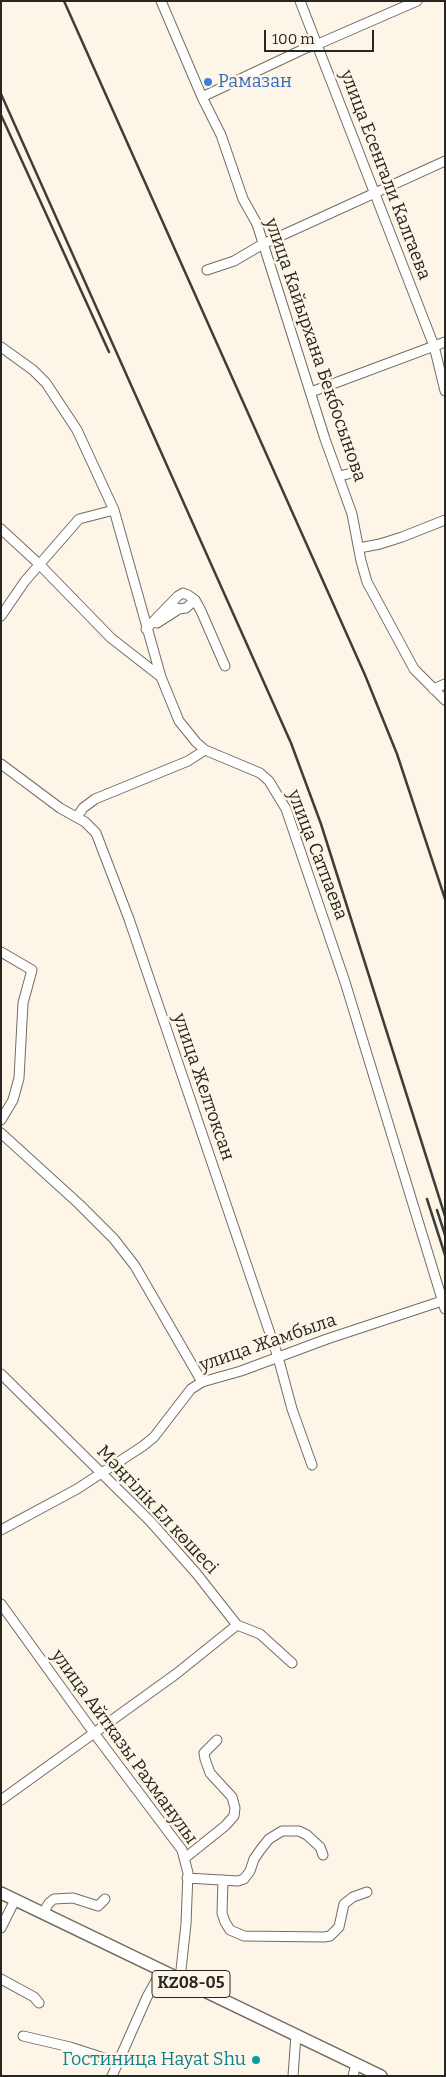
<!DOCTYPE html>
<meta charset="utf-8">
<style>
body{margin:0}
#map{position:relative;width:446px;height:2077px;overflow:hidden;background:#fdf6e8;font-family:Bitter,serif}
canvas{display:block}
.frame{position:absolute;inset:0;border:2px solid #282620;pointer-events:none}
.scale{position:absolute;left:264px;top:30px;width:110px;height:22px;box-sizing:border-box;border:2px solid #282620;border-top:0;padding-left:6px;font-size:15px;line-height:18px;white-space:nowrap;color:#282620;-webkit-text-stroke:4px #fdf6e8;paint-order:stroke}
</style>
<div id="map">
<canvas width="446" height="2077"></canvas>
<div class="frame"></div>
<div class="scale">100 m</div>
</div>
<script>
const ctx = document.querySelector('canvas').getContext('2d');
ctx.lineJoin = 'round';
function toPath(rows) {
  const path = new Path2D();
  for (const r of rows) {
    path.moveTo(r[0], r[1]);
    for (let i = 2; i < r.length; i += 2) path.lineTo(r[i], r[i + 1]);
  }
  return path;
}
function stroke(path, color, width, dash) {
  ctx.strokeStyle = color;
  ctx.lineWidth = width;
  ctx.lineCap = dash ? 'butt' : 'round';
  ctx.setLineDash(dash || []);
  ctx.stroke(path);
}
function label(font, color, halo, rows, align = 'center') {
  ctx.font = font + ' Bitter,serif';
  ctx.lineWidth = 5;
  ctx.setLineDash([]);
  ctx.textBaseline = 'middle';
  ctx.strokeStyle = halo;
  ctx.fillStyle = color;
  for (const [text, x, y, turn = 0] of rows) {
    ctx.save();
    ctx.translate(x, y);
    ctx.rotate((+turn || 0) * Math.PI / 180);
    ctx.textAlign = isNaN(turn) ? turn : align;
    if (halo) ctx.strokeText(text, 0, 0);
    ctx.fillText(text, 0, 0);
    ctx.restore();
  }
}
const minor = toPath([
 [161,1,202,97,221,135,243,199,257,224,325,439,352,514,361,561,367,582,414,669,445,700],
 [300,1,434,346,445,391],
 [202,97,306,48,316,45,417,1],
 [207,270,234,261,263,244,445,161],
 [1,347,33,370,46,383,77,430,114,510,161,677,179,721,196,742,205,750,260,773,269,781,286,809,345,982,445,1309],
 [311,392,445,342],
 [340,476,355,472],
 [1,529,39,564,111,638,161,677],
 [359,548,380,544,402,537,445,520],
 [174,607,179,609,186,608,195,600],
 [1,616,25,581,79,519,114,510],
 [157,623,179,609],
 [146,629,178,596,183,593,188,595,195,600,201,611,225,666],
 [433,689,445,684],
 [1,764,60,808,85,822,96,833,129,919,278,1357,292,1409,312,1465],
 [77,817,83,808,95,799,188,761,205,750],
 [1,952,32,970,23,1003,19,1078,13,1100,1,1120],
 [1,1133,79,1204,114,1239,135,1266,202,1382],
 [1,1374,150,1521,196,1573,237,1625,260,1634,292,1663],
 [1,1530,77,1489,143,1446,154,1437,191,1389,202,1382,241,1371,327,1339,442,1301],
 [1,1604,94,1733,182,1850,188,1873,186,1924,180,1979],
 [1,1800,176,1674,237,1625],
 [185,1858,225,1826,234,1816,235,1808,232,1797,210,1773,205,1759,204,1753,217,1740],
 [187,1878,238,1881,244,1879,250,1871,254,1859,261,1849,269,1839,282,1831,299,1831,307,1835,320,1847,323,1855],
 [223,1880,222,1913,225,1922,230,1930,244,1936,324,1937,330,1936,339,1927,344,1904,353,1897,367,1892],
 [43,1913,49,1903,54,1899,73,1898,98,1906,105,1899],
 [1,1928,15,1900],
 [1,1979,34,1997,39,2003],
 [23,2036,70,2047,104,2058,118,2060],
 [112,2076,147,1997,162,1970],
 [293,2076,296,2035],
 [353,2076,356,2064]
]);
const major = toPath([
 [1,1893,381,2076]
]);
stroke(minor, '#736d60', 11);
stroke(major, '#736d60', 14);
stroke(minor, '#fff', 9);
stroke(major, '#fff', 11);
stroke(toPath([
 [64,1,365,675,397,754,445,899],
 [1,94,291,743,321,824,445,1216],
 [1,115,109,352],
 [427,1199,445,1255],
 [437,1210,445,1235]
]), '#3f3d36', 2.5);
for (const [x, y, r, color] of [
 [208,82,5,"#3f7fe0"],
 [256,2060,5,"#0f9aa8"]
]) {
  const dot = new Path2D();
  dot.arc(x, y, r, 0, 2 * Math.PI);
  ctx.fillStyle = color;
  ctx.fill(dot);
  stroke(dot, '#fdf6e8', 2);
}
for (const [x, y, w] of [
 [191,1984,78]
]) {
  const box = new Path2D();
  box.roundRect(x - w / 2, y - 13.5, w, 27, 4);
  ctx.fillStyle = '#fdf6e8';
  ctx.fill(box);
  stroke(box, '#282620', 1);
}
label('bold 16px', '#282620', null, [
 ["KZ08-05",191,1984]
]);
label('18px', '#366cbe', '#fdf6e8', [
 ["Рамазан",218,82]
], 'left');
label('18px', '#282620', '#fdf6e8', [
 ["улица Есенгали Калгаева",385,175,69],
 ["улица Кайырхана Бекбосынова",315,350,71],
 ["улица Сатпаева",317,855,69],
 ["улица Желтоксан",203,1087,71],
 ["улица Жамбыла",268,1343,-19],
 ["Мәңгілік Ел көшесі",157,1510,47],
 ["улица Айтказы Рахманулы",124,1747,54]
]);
label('18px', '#0d838f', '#fdf6e8', [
 ["Гостиница Hayat Shu",246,2060]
], 'right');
</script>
